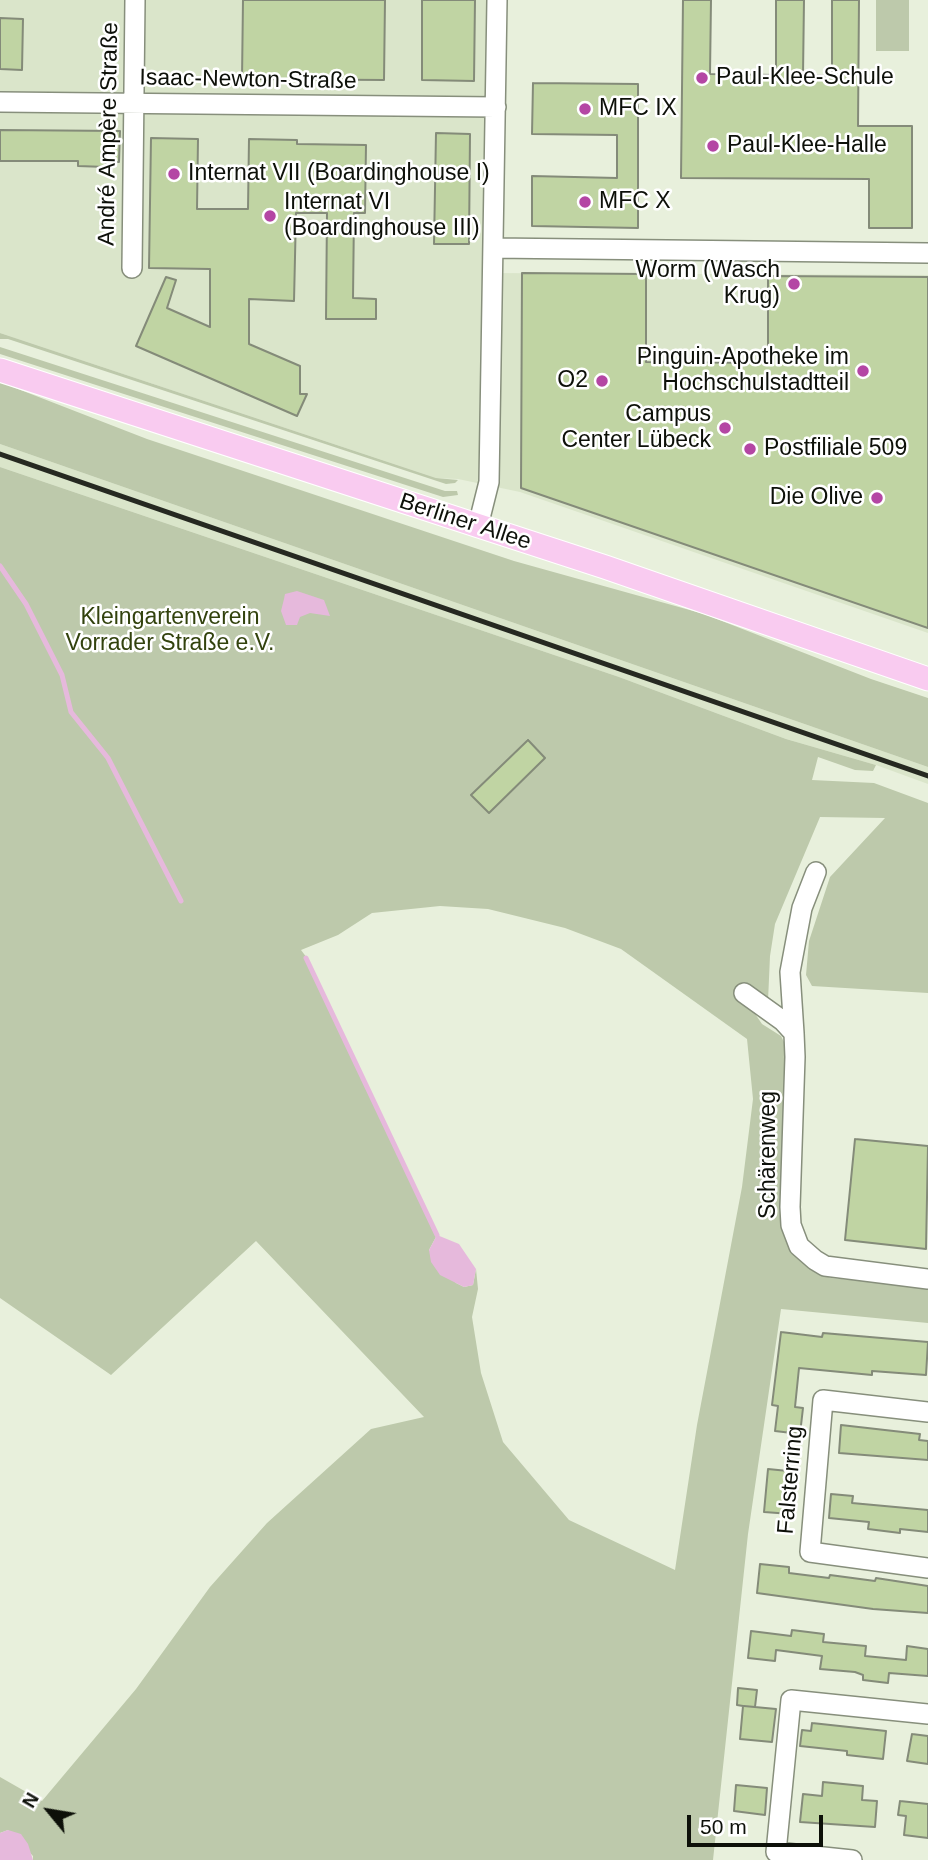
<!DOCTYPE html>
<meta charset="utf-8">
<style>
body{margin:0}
#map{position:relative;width:928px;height:1860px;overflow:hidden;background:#e8f0dc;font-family:Arial,sans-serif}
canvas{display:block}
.north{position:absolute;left:14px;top:1776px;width:70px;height:70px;-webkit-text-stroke:5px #fff;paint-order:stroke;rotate:300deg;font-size:19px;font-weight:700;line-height:28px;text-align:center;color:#0d1009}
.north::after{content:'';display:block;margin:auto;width:24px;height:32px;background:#0d1009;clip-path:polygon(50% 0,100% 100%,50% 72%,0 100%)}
.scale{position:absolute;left:687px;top:1815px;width:136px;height:32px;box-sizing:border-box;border:4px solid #0d1009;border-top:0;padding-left:9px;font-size:21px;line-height:24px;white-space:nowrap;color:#0d1009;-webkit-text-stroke:5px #fff;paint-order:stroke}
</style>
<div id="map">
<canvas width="928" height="1860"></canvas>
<div class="north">N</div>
<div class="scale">50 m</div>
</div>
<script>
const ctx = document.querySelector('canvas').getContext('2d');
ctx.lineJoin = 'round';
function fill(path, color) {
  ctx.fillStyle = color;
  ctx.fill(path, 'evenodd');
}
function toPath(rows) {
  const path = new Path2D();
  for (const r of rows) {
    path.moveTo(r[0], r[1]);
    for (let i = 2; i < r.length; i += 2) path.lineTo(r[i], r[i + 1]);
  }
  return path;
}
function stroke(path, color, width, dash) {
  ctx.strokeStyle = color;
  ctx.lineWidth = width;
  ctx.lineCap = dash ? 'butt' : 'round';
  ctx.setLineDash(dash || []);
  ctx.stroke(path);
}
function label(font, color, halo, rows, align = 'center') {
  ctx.font = font + ' Arial,sans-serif';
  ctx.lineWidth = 5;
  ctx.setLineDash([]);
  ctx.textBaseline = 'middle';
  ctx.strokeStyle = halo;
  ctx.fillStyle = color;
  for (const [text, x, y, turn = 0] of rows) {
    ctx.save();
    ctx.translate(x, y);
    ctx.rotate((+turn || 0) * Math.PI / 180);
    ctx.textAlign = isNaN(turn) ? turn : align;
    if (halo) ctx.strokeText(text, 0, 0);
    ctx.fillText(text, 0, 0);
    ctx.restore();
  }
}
fill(toPath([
 [0,0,489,0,484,273,928,275,928,633,520,492,458,479,436,478,0,333],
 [0,444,928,767,928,784,876,765,786,739,619,677,0,467]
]), '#dae5ca');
fill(toPath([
 [876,0,909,0,909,51,876,51],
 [0,333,436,478,458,480,455,483,446,484,8,339,0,339],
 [0,347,445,491,457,491,458,495,443,497,0,354],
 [0,382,147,439,514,561,704,614,871,679,928,698,928,767,0,444],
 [0,467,619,677,786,739,876,765,873,771,855,770,818,757,812,780,874,783,928,803,928,993,812,986,806,975,809,941,830,877,885,818,820,817,775,924,770,956,768,1001,747,1002,762,1024,781,1036,789,1052,782,1224,786,1240,805,1265,831,1278,928,1287,928,1323,781,1309,748,1534,713,1860,33,1860,33,1856,8,1830,0,1833,0,1777,42,1801,136,1689,210,1587,267,1523,371,1429,424,1417,256,1241,111,1375,0,1298],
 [440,906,488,909,565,928,621,949,747,1039,753,1099,742,1187,697,1425,675,1570,569,1520,503,1442,481,1373,472,1317,478,1289,476,1269,473,1285,464,1287,456,1283,429,1250,437,1235,307,958,301,950,338,935,372,913]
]), '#bdc9ab');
fill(toPath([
 [297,591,324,600,330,616,310,613,300,617,297,625,286,625,281,611,284,599,285,594],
 [437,1235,459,1244,476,1269,473,1285,464,1287,440,1275,431,1262,429,1250],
 [8,1830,21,1834,28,1844,33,1860,0,1860,0,1833]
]), '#e6b9dc');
stroke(toPath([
 [0,566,26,604,62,675,71,712,108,758,181,901],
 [306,958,437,1235]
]), '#e6b9dc', 5);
const building = toPath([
 [243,0,385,0,384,80,242,79,243,0],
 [422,0,475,0,474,81,422,80,422,0],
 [683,0,711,0,710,74,776,75,776,0,804,0,803,75,832,76,832,0,859,0,858,126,912,126,912,228,869,228,869,179,681,178,683,0],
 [0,18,23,19,22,70,0,69,0,18],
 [533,83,638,84,638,228,532,226,532,176,617,178,617,135,532,134,533,83],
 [0,130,120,131,119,162,106,162,106,167,78,166,78,161,0,161,0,130],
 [436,133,470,134,469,244,434,244,436,133],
 [151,138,198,139,197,209,248,209,249,139,297,140,297,144,366,145,365,213,354,213,353,298,376,299,376,319,326,319,327,213,296,213,294,301,249,299,249,344,300,366,300,394,307,394,297,416,136,346,166,277,176,280,167,308,210,327,210,269,149,268,151,138],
 [522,273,646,274,646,362,768,363,768,276,928,277,928,628,521,488,522,273],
 [528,740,545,758,489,813,471,795,528,740],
 [855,1139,928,1146,926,1249,845,1240,855,1139],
 [781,1332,822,1337,823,1333,928,1342,926,1375,872,1371,872,1375,799,1368,795,1407,803,1408,800,1434,775,1431,778,1406,772,1405,781,1332],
 [841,1425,920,1434,919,1440,928,1441,928,1460,839,1453,841,1425],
 [768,1469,788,1471,787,1484,794,1484,791,1514,764,1512,768,1469],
 [831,1494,853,1496,852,1503,928,1510,928,1532,900,1529,900,1533,868,1529,869,1522,829,1518,831,1494],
 [760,1564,789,1567,789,1573,829,1578,830,1575,875,1581,876,1578,928,1586,928,1613,873,1609,757,1593,760,1564],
 [792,1630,824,1634,823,1642,866,1646,865,1656,906,1660,907,1646,928,1649,928,1676,889,1673,888,1683,863,1680,863,1675,855,1672,820,1669,822,1656,776,1650,775,1661,748,1658,751,1631,791,1636,792,1630],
 [738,1688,757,1690,755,1707,744,1706,776,1709,772,1742,740,1739,743,1706,737,1705,738,1688],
 [812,1723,886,1731,883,1759,847,1755,847,1751,800,1746,802,1730,811,1731,812,1723],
 [912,1734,928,1736,928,1764,907,1761,912,1734],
 [823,1782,863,1786,862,1800,877,1801,875,1827,800,1822,803,1794,822,1796,823,1782],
 [736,1785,767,1788,765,1815,734,1811,736,1785],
 [900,1801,928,1804,928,1838,904,1835,906,1816,898,1815,900,1801]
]);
fill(building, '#c0d4a3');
stroke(building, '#848b79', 2);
const minor = toPath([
 [0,102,496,107],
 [493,248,928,253],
 [132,268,135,0],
 [478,526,489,482,497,0],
 [744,993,783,1021,794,1033,795,1057,790,1207,791,1225,799,1246,815,1260,825,1266,928,1279],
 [794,1033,790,972,802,908,816,872],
 [928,1412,823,1400,810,1552,928,1568],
 [852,1860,776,1852,791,1700,928,1714]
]);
const major = toPath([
 [0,370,605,567,928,679]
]);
stroke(minor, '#878f7c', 22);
stroke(major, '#fff', 25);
stroke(minor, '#fff', 19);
stroke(major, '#f9cbf0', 23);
stroke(toPath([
 [0,454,928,776]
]), '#262921', 5);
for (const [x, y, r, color] of [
 [702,78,7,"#b446a4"],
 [585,109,7,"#b446a4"],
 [713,146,7,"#b446a4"],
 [174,174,7,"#b446a4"],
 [585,202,7,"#b446a4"],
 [270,216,7,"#b446a4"],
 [794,284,7,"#b446a4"],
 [863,371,7,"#b446a4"],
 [602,381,7,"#b446a4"],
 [725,428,7,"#b446a4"],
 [750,449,7,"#b446a4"],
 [877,498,7,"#b446a4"]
]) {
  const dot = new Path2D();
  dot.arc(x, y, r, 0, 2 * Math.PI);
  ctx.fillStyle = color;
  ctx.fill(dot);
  stroke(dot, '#fff', 2.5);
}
label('23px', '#0d1009', '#fff', [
 ["Paul-Klee-Schule",716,78],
 ["MFC IX",599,109],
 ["Paul-Klee-Halle",727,146],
 ["Internat VII (Boardinghouse I)",188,174],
 ["MFC X",599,202],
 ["Internat VI",284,203],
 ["(Boardinghouse III)",284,229],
 ["Worm (Wasch",780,271,"right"],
 ["Krug)",780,297,"right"],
 ["Pinguin-Apotheke im",849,358,"right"],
 ["Hochschulstadtteil",849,384,"right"],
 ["O2",588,381,"right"],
 ["Campus",711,415,"right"],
 ["Center Lübeck",711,441,"right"],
 ["Postfiliale 509",764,449],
 ["Die Olive",863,498,"right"]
], 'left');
label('23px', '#0d1009', '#fff', [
 ["Isaac-Newton-Straße",248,80,1],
 ["André Ampère Straße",109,134,-89],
 ["Berliner Allee",465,522,18],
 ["Schärenweg",769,1155,-90],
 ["Falsterring",791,1480,-85]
]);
label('23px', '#32420d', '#fff', [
 ["Kleingartenverein",170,618],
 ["Vorrader Straße e.V.",170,644]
]);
</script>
